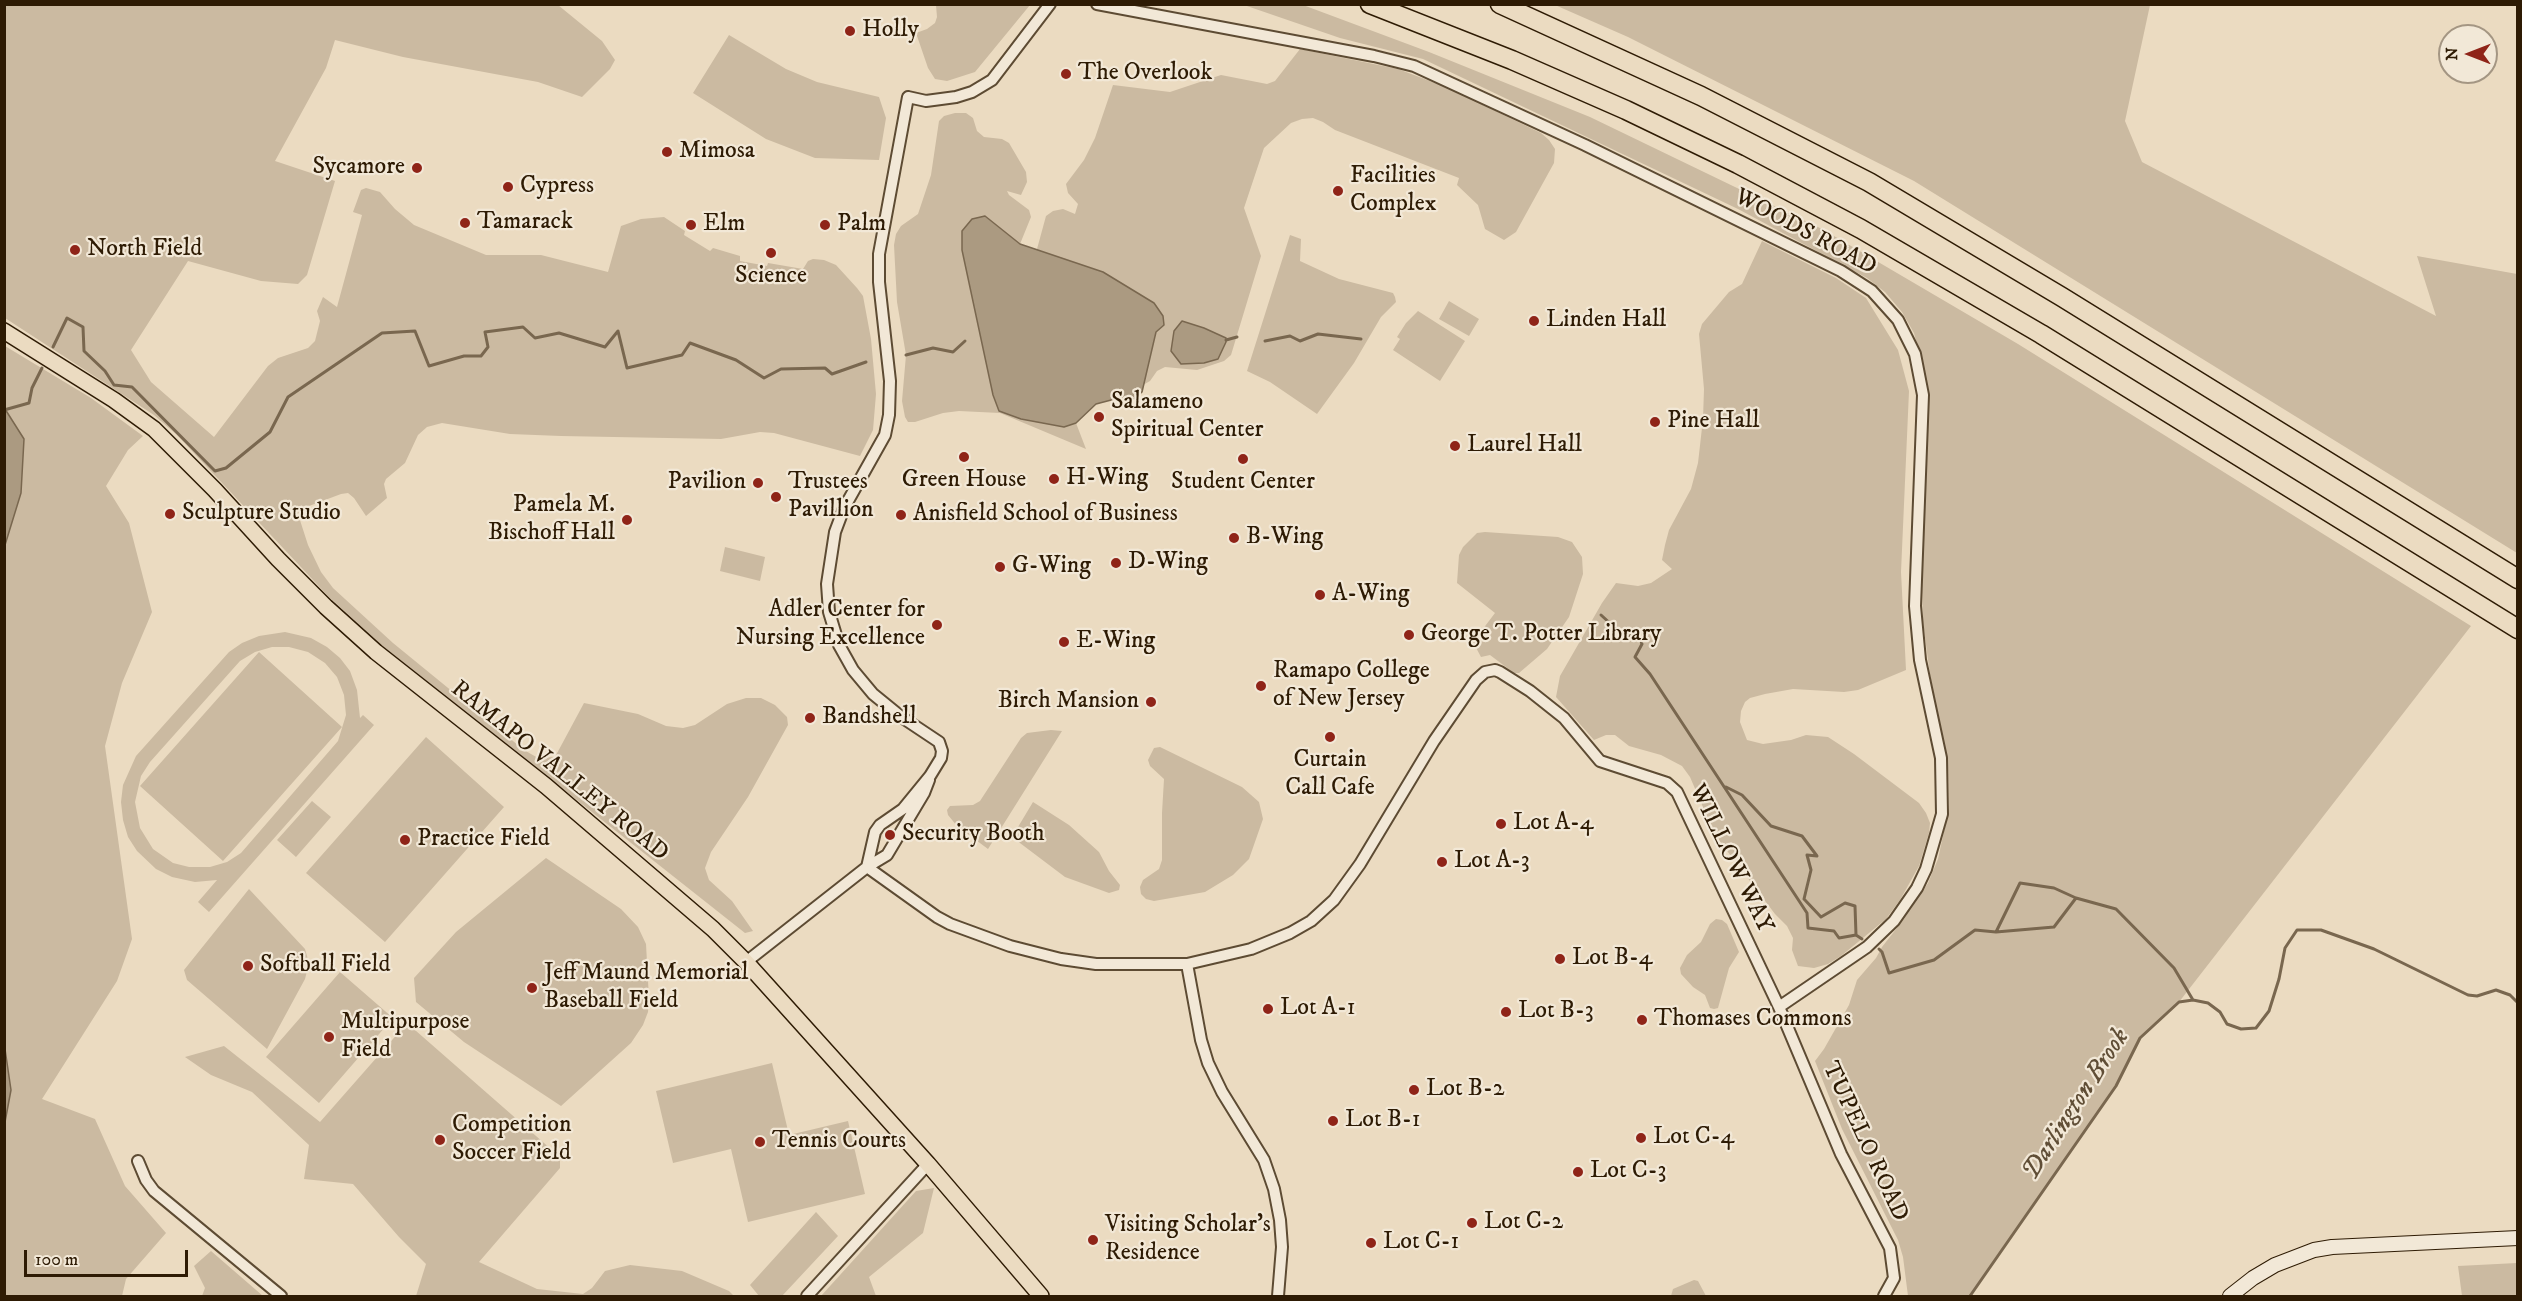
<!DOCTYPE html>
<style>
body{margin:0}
#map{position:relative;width:2522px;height:1301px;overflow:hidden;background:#ebdbc1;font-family:"IM FELL DW Pica",serif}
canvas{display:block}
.frame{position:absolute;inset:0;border:6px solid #2e1b04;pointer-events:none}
.north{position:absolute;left:2438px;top:24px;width:60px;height:60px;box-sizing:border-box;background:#f2e8d7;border:2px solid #a49683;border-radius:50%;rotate:270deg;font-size:16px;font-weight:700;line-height:24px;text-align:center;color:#2e1b04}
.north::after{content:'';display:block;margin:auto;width:21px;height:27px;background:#8f2418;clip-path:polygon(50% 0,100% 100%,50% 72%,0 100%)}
.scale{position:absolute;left:24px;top:1250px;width:164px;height:27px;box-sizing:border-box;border:3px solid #2e1b04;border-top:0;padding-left:8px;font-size:18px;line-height:21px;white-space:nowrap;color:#2e1b04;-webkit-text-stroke:4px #f2e8d7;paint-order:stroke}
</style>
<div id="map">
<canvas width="2522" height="1301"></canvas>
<div class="frame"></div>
<div class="north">N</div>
<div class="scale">100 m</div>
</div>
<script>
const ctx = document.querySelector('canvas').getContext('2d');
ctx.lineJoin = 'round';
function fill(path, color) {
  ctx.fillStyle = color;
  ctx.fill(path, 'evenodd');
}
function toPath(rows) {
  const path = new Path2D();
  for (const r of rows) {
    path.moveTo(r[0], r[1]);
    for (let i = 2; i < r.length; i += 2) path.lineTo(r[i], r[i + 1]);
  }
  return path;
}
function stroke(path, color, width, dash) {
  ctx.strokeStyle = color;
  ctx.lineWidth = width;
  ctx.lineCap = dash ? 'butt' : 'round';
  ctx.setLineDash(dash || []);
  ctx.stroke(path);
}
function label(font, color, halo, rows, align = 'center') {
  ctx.font = font + ' "IM FELL DW Pica",serif';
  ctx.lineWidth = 4.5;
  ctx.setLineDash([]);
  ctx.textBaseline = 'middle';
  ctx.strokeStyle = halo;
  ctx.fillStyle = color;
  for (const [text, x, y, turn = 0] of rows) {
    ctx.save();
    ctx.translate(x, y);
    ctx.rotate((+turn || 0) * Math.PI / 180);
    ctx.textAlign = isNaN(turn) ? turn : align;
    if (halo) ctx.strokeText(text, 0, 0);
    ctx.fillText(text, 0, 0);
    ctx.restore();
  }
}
fill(toPath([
 [4,5,558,5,602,41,615,60,610,69,582,97,538,82,403,57,335,40,326,68,275,161,335,181,307,275,298,284,261,281,188,261,131,350,151,382,214,437,268,366,278,358,308,348,315,341,320,321,317,311,323,297,337,307,362,215,353,212,361,190,366,188,380,192,395,209,414,225,486,255,541,255,608,272,621,226,641,219,664,217,685,231,684,235,710,251,713,248,740,256,740,261,767,266,768,263,803,269,808,261,813,259,824,260,836,265,857,288,863,296,871,339,876,394,873,430,860,456,774,433,760,432,721,439,561,436,510,434,442,423,427,427,418,435,405,463,386,479,384,484,387,498,366,516,354,498,348,493,341,494,301,509,298,514,308,545,321,572,333,588,393,643,524,750,538,758,555,757,584,703,638,714,666,726,683,728,695,725,727,704,746,698,761,698,775,705,787,717,788,725,748,797,711,852,705,868,709,880,732,901,753,931,745,933,387,650,329,597,177,435,154,415,5,318],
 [936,5,1030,5,975,72,947,81,935,79,928,68,916,33,927,29,935,23,937,17],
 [1244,5,1303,5,1429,52,1590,117,1822,229,2018,344,2471,626,2179,1002,2140,1038,2116,1086,1970,1296,1908,1296,1903,1257,1898,1240,1842,1129,1815,1061,1824,1049,1849,1005,1857,980,1876,958,1882,947,1904,919,1928,883,1938,859,1949,808,1948,768,1930,675,1923,622,1921,563,1929,391,1914,333,1902,312,1885,292,1867,278,1738,209,1423,59,1340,38],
 [1555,5,2150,5,2125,121,2142,162,2436,316,2417,256,2517,274,2517,553,1914,181,1628,37],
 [729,35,786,69,817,82,879,97,886,118,879,160,815,158,766,139,693,93],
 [1300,49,1398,69,1446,87,1541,133,1549,140,1555,149,1554,163,1516,232,1504,240,1485,229,1478,205,1457,185,1459,178,1335,130,1323,122,1313,118,1302,119,1291,123,1264,148,1244,208,1261,256,1231,355,1224,361,1197,370,1165,367,1157,371,1150,381,1143,385,1156,332,1164,325,1037,249,1046,216,1053,211,1063,209,1075,214,1078,204,1068,193,1066,184,1084,160,1095,138,1113,85,1170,92,1221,75,1267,84,1275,81],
 [955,113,966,113,973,118,977,131,984,137,1002,139,1009,143,1026,172,1027,182,1021,195,1007,191,1009,195,1029,210,1031,217,1020,244,985,216,962,231,962,250,993,395,999,411,1064,427,1076,423,1086,449,1000,413,959,411,943,413,915,422,908,422,905,417,902,401,906,355,897,302,894,245,896,234,901,226,918,214,931,175,939,121,944,116],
 [1290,235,1301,239,1300,261,1339,279,1393,293,1395,297,1396,302,1381,317,1354,363,1317,414,1270,382,1247,371],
 [1762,241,1836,278,1866,298,1898,350,1909,391,1901,572,1906,670,1858,690,1844,692,1793,689,1765,694,1750,698,1745,702,1741,711,1740,722,1747,740,1763,744,1791,740,1806,735,1828,737,1854,754,1919,803,1926,813,1930,823,1929,833,1919,866,1900,900,1886,919,1841,956,1828,964,1814,968,1798,966,1792,950,1793,938,1787,926,1775,914,1715,835,1690,777,1682,766,1661,755,1629,746,1615,735,1606,735,1594,740,1556,697,1560,676,1602,603,1616,583,1638,586,1651,583,1672,569,1662,560,1665,545,1669,530,1691,489,1698,463,1703,419,1704,389,1699,334,1702,324,1729,292,1742,284],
 [1449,301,1479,319,1469,336,1439,319],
 [1418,311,1465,341,1440,381,1393,350,1400,339,1397,337,1406,323],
 [5,346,91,398,143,436,128,450,106,486,129,523,152,612,122,683,105,746,132,939,117,981,42,1099,95,1119,125,1186,166,1233,126,1279,122,1296,5,1296,4,1122,11,1090,4,1049,4,545,21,493,5,409],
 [1485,532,1558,537,1572,542,1582,557,1583,574,1569,617,1547,649,1519,673,1514,673,1490,655,1481,657,1473,642,1495,613,1457,583,1459,555,1463,547,1477,533],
 [725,547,765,557,760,581,720,571],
 [285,632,311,638,327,647,340,658,350,671,357,690,360,718,363,715,374,725,209,912,198,902,217,880,195,882,172,877,156,869,137,851,128,837,123,820,121,802,123,785,136,756,229,652,242,643,259,636],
 [272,647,289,647,308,652,325,663,337,677,344,695,346,715,338,741,241,853,227,862,210,867,189,867,173,863,153,849,140,828,135,802,141,776,150,762,240,661,255,652],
 [259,652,342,727,223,861,140,786],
 [1051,730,1062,731,988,849,957,826,948,815,947,810,950,806,973,805,980,801,1021,738,1027,733],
 [426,737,504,807,385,942,306,873],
 [1160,747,1242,787,1259,802,1263,819,1249,859,1233,875,1205,892,1154,901,1146,899,1141,894,1140,887,1143,880,1159,869,1162,860,1162,813,1164,779,1150,766,1148,760,1154,748],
 [312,801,331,817,296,857,277,840],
 [1033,802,1069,825,1099,852,1109,871,1120,885,1119,890,1109,893,1065,877,1012,837],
 [546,858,621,909,638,927,646,944,649,999,648,1012,643,1025,631,1043,561,1106,464,1042,416,1002,414,978,456,932],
 [249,889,305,949,309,963,305,979,267,1049,187,980,184,970],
 [1716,919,1722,920,1727,924,1739,952,1729,968,1718,1008,1714,1009,1710,1008,1705,995,1693,987,1681,974,1680,968,1687,955,1701,942,1710,924],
 [340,972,393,1018,319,1103,266,1057],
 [407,1023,560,1157,560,1168,479,1262,537,1289,583,1294,592,1288,605,1271,630,1265,682,1271,729,1291,734,1296,416,1296,426,1264,399,1237,353,1184,304,1179,309,1145,252,1092,211,1075,185,1057,224,1046,320,1122],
 [772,1063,789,1135,848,1121,865,1194,748,1222,731,1149,673,1163,656,1091],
 [934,1188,923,1233,869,1277,876,1296,821,1296,916,1191],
 [816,1212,838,1236,782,1296,759,1296,750,1285],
 [211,1251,263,1296,202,1296,205,1288,194,1266],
 [2517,1263,2517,1296,2462,1296,2458,1266],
 [1694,1280,1698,1281,1706,1296,1671,1296,1673,1289]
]), '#cbbaa1');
const water = toPath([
 [985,216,1020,244,1103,272,1154,303,1163,316,1164,325,1156,332,1142,392,1134,399,1115,399,1096,404,1076,423,1064,427,1021,419,999,411,993,395,962,250,962,231,972,219,985,216],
 [1182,321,1204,328,1226,338,1226,342,1218,359,1204,363,1181,364,1171,351,1174,331,1182,321],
 [5,409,24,439,21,493,5,545,5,409],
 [5,1049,11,1090,5,1122,4,1122,5,1049]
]);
fill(water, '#ab9a81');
stroke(water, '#79674f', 1.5);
stroke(toPath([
 [1226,340,1237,337],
 [1265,341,1290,336,1300,341,1318,334,1361,339],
 [53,347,67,318,83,327,84,351,105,371,114,385,132,387,215,471,226,468,270,432,288,397,382,333,415,331,429,366,464,356,481,356,488,347,485,332,523,327,535,338,559,333,605,347,618,331,627,368,682,355,690,343,736,360,764,378,781,369,825,368,832,374,866,362],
 [906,355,933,348,953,352,965,341],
 [4,410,29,403,32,388,42,368],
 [1601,615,1625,637,1638,634,1642,644,1635,657,1650,674,1807,913,1808,928,1834,931,1839,938,1856,935,1862,939],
 [1726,787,1742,795,1771,826,1802,836,1817,856,1807,855,1811,870,1804,899,1821,917,1845,903,1855,906,1856,935],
 [1996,932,2020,883,2054,888,2076,898],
 [1879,949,1882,952,1889,973,1934,960,1975,930,1996,932,2054,927,2076,898,2116,909,2174,968,2193,1000],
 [1970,1296,2116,1086,2140,1038,2179,1002,2193,1000,2208,1003,2220,1012,2227,1024,2241,1029,2256,1028,2269,1011,2279,979,2285,948,2297,930,2321,930,2374,949,2468,995,2477,996,2496,990,2510,995,2518,1003]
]), '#79674f', 3);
const minor = toPath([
 [1097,4,1374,56,1414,66,1585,145,1841,271,1872,291,1898,320,1915,354,1923,395,1915,606,1920,660,1941,758,1942,814,1926,869,1917,888,1894,921,1867,947,1779,1007],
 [867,867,937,917,950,924,1010,946,1061,959,1096,964,1187,964,1251,949,1290,933,1311,921,1334,900,1360,864,1434,741,1476,680,1485,672,1495,670,1500,672,1530,691,1564,718,1600,761,1667,783,1677,792,1779,1007,1841,1154,1890,1248,1894,1278,1884,1296],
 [867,867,875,832,880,825,903,809,930,776,941,758,942,751,939,742,900,716,873,694,853,670,839,645,829,612,827,584,835,532,844,508,885,435,889,415,890,381,879,282,879,254,908,97,926,101,956,97,972,92,992,80,1050,4],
 [746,962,867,867,887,855,924,793,929,780],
 [1187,964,1201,1040,1208,1063,1222,1092,1264,1160,1274,1189,1280,1220,1282,1247,1278,1296],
 [138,1161,146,1180,154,1191,281,1296],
 [807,1296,928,1164]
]);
const secondary = toPath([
 [2230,1296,2253,1278,2275,1265,2314,1250,2332,1247,2518,1238]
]);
const primary = toPath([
 [4,331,114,400,154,429,215,490,278,559,326,607,376,652,546,786,713,929,746,962,928,1164,1041,1296]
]);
const motorway = toPath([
 [1370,4,1512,60,1626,110,1738,164,1861,229,2041,334,2518,629],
 [1500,4,1701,96,1869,182,2062,297,2518,579]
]);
stroke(minor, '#5d4b33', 14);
stroke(secondary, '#2e1b04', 16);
stroke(primary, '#2e1b04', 18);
stroke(motorway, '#2e1b04', 21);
stroke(minor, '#f2e8d7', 10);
stroke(secondary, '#f2e8d7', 14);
stroke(primary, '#ebdbc1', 15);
stroke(motorway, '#ebdbc1', 18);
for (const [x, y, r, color] of [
 [850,31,6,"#8f2418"],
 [1066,74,6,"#8f2418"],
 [667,152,6,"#8f2418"],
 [417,168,6,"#8f2418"],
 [508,187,6,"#8f2418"],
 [1338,191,6,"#8f2418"],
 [465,223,6,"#8f2418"],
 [691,225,6,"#8f2418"],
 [825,225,6,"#8f2418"],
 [75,250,6,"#8f2418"],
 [771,253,6,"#8f2418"],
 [1534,321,6,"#8f2418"],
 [1099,417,6,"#8f2418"],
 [1655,422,6,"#8f2418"],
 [1455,446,6,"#8f2418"],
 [964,457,6,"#8f2418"],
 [1243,459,6,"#8f2418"],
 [1054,479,6,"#8f2418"],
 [758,483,6,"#8f2418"],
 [776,497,6,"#8f2418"],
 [170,514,6,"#8f2418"],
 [901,515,6,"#8f2418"],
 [627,520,6,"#8f2418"],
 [1234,538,6,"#8f2418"],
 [1116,563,6,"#8f2418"],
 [1000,567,6,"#8f2418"],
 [1320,595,6,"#8f2418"],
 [937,625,6,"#8f2418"],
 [1409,635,6,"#8f2418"],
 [1064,642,6,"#8f2418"],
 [1261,686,6,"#8f2418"],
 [1151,702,6,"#8f2418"],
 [810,718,6,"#8f2418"],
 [1330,737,6,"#8f2418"],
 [1501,824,6,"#8f2418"],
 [890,835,6,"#8f2418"],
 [405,840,6,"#8f2418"],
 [1442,862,6,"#8f2418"],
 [1560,959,6,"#8f2418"],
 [248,966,6,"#8f2418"],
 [532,988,6,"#8f2418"],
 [1268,1009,6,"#8f2418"],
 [1506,1012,6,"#8f2418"],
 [1642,1020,6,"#8f2418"],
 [329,1037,6,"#8f2418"],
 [1414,1090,6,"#8f2418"],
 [1333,1121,6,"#8f2418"],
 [1641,1138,6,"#8f2418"],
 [440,1140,6,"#8f2418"],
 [760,1142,6,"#8f2418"],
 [1578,1172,6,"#8f2418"],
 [1472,1223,6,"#8f2418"],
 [1093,1240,6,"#8f2418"],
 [1371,1243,6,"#8f2418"]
]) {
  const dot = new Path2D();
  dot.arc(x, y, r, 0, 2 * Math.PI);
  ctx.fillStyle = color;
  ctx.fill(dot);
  stroke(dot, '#f2e8d7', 2);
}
label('24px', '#2e1b04', '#f2e8d7', [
 ["Holly",862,31],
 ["The Overlook",1078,74],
 ["Mimosa",679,152],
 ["Sycamore",405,168,"right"],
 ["Facilities",1350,177],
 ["Complex",1350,205],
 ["Cypress",520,187],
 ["Tamarack",477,223],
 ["Elm",703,225],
 ["Palm",837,225],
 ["North Field",87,250],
 ["Science",771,277,"center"],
 ["Linden Hall",1546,321],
 ["Salameno",1111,403],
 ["Spiritual Center",1111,431],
 ["Pine Hall",1667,422],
 ["Laurel Hall",1467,446],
 ["H-Wing",1066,479],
 ["Green House",964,481,"center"],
 ["Pavilion",746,483,"right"],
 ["Trustees",788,483],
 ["Pavillion",788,511],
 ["Student Center",1243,483,"center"],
 ["Pamela M.",615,506,"right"],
 ["Bischoff Hall",615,534,"right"],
 ["Sculpture Studio",182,514],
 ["Anisfield School of Business",913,515],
 ["B-Wing",1246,538],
 ["D-Wing",1128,563],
 ["G-Wing",1012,567],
 ["A-Wing",1332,595],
 ["Adler Center for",925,611,"right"],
 ["Nursing Excellence",925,639,"right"],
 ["George T. Potter Library",1421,635],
 ["E-Wing",1076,642],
 ["Ramapo College",1273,672],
 ["of New Jersey",1273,700],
 ["Birch Mansion",1139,702,"right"],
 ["Bandshell",822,718],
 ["Curtain",1330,761,"center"],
 ["Call Cafe",1330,789,"center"],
 ["Lot A-4",1513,824],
 ["Security Booth",902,835],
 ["Practice Field",417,840],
 ["Lot A-3",1454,862],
 ["Lot B-4",1572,959],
 ["Softball Field",260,966],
 ["Jeff Maund Memorial",544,974],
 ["Baseball Field",544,1002],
 ["Lot A-1",1280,1009],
 ["Lot B-3",1518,1012],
 ["Thomases Commons",1654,1020],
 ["Multipurpose",341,1023],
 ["Field",341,1051],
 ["Lot B-2",1426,1090],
 ["Lot B-1",1345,1121],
 ["Competition",452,1126],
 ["Soccer Field",452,1154],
 ["Lot C-4",1653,1138],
 ["Tennis Courts",772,1142],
 ["Lot C-3",1590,1172],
 ["Lot C-2",1484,1223],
 ["Visiting Scholar's",1105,1226],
 ["Residence",1105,1254],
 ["Lot C-1",1383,1243]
], 'left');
label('24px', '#2e1b04', '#f2e8d7', [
 ["WOODS ROAD",1805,233,28],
 ["RAMAPO VALLEY ROAD",559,772,39],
 ["WILLOW WAY",1730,859,64],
 ["TUPELO ROAD",1864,1142,65]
]);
label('italic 26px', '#604e36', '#f2e8d7', [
 ["Darlington Brook",2077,1105,-57]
]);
</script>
